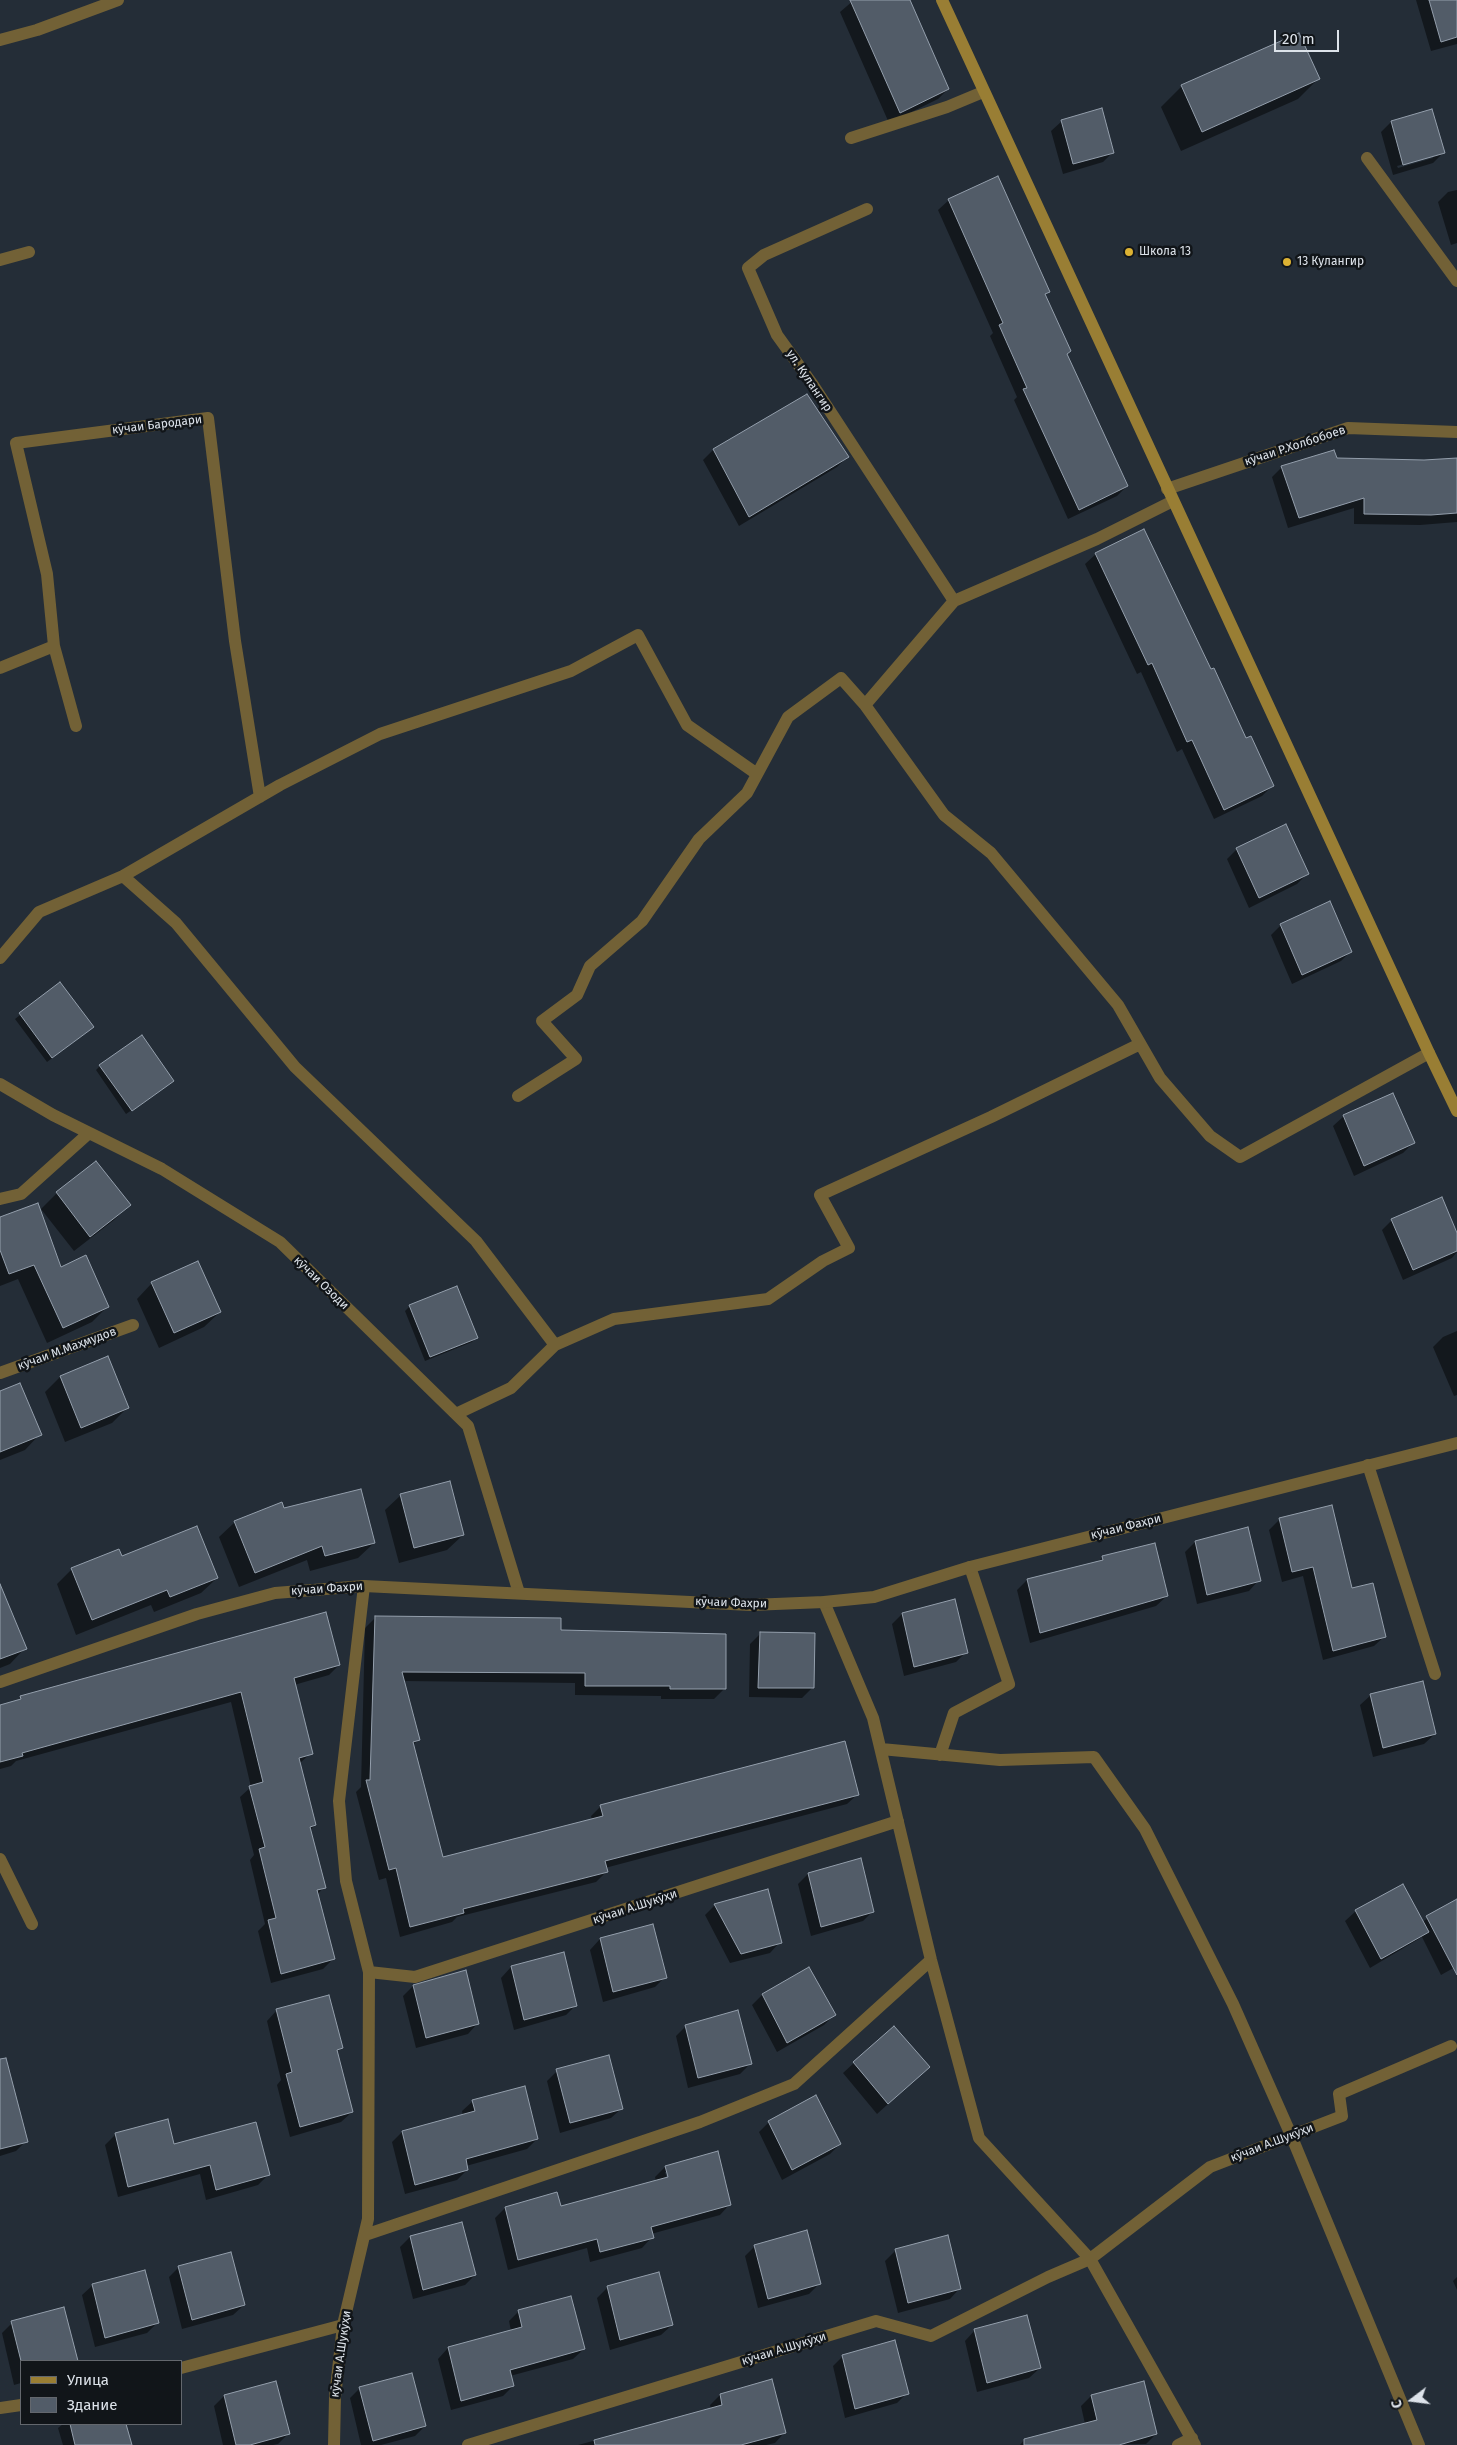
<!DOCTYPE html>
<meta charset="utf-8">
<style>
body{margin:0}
#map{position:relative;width:1457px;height:2445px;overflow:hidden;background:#242d37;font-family:"Fira Sans",sans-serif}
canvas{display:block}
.legend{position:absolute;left:20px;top:2360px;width:162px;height:65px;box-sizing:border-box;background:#111519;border:1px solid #63676d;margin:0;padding:6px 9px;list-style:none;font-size:15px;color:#dde3ea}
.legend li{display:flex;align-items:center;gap:10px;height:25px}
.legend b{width:25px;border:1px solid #63676d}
.north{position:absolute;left:1387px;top:2375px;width:50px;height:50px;-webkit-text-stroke:4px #111519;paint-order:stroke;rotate:255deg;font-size:14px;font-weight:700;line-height:20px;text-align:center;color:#dde3ea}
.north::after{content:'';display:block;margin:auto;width:18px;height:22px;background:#dde3ea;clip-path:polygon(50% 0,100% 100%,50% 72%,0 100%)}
.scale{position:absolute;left:1274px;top:30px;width:65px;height:22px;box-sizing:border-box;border:2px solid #dde3ea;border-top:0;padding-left:6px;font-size:15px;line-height:18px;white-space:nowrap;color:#dde3ea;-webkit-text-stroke:4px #111519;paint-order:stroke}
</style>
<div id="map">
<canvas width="1457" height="2445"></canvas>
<ul class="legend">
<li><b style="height:6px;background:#997e34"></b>Улица</li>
<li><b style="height:14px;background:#525c68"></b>Здание</li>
</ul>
<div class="north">С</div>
<div class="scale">20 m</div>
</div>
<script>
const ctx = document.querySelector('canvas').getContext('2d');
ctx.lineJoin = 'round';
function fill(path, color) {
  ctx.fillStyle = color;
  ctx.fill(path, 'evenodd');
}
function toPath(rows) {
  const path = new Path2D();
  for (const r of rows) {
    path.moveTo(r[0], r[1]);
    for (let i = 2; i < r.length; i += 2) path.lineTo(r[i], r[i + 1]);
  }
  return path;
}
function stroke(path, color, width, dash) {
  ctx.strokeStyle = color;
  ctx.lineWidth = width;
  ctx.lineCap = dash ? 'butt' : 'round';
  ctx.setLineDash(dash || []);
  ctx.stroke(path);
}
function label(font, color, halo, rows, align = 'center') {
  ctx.font = font + ' "Fira Sans",sans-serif';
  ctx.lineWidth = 5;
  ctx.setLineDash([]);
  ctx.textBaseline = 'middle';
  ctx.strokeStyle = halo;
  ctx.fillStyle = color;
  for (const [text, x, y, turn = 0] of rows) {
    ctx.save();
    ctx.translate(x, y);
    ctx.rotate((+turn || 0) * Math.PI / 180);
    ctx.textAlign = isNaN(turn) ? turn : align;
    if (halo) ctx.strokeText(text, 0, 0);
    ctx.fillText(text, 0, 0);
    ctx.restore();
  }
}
fill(toPath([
 [854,0,908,0,948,89,938,99,889,123,840,12],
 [1416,0,1457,0,1457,44,1431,51],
 [1318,79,1298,99,1181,151,1161,107,1182,86],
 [1062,121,1113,152,1103,162,1063,174,1051,131],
 [1391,122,1443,153,1433,163,1393,175,1381,132],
 [1433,156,1433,158,1398,168,1397,166],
 [1457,190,1457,243,1451,245,1438,202,1448,192],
 [949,200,1048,292,1044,296,1070,351,1066,355,1127,486,1117,496,1068,519,1014,400,1017,397,990,336,993,333,938,210],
 [713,450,847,457,837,467,739,526,703,460],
 [1336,459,1424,461,1457,459,1457,522,1420,525,1354,524,1354,508,1288,528,1272,477,1282,467],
 [1144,530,1246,740,1272,786,1262,796,1214,819,1182,749,1177,752,1141,672,1137,674,1085,564,1096,554],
 [1237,849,1307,874,1297,884,1249,908,1227,859],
 [1281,925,1351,951,1341,961,1292,984,1271,935],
 [60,984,87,1032,47,1062,15,1019],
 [100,1066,168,1085,126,1114,96,1070],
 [1344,1116,1413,1143,1403,1153,1354,1176,1333,1126],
 [96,1162,129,1205,114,1220,74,1251,41,1209,57,1193],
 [0,1219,60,1269,108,1306,92,1322,47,1343,18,1279,0,1286],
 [1392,1220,1457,1236,1457,1252,1452,1258,1403,1280,1382,1230],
 [152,1283,220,1312,204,1327,159,1348,137,1299],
 [410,1306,476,1338,472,1342,425,1361,405,1311],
 [1457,1331,1457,1395,1454,1396,1433,1347,1443,1337],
 [60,1377,127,1408,112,1423,65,1442,45,1392],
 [0,1393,40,1434,25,1450,0,1460],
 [401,1495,463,1535,447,1550,399,1563,385,1510],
 [284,1510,374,1543,358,1558,310,1571,307,1560,239,1587,219,1537,235,1522],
 [1280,1519,1351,1590,1385,1636,1374,1646,1323,1660,1303,1576,1282,1582,1269,1530],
 [1195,1542,1259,1580,1249,1591,1197,1604,1185,1552],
 [1103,1557,1167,1596,1156,1606,1030,1643,1017,1590,1027,1580,1097,1563],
 [121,1558,217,1578,201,1593,154,1612,151,1605,76,1635,57,1584,72,1569],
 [0,1600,25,1648,10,1664,0,1668],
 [902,1614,966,1652,956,1662,904,1676,892,1624],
 [376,1617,560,1631,724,1689,714,1699,661,1699,661,1696,575,1695,575,1683,403,1681,418,1740,412,1746,442,1859,592,1820,591,1816,601,1806,858,1794,847,1804,605,1868,606,1872,596,1882,457,1917,452,1922,400,1937,386,1878,379,1880,356,1792,361,1787,365,1628],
 [760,1634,813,1687,802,1698,749,1697,750,1644],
 [339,1665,329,1675,294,1685,311,1753,299,1764,315,1825,310,1830,324,1887,317,1895,333,1959,323,1969,271,1983,258,1931,265,1924,250,1860,254,1855,240,1797,251,1787,231,1702,16,1761,11,1766,0,1769,0,1706,16,1702,21,1697],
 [1371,1695,1435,1734,1424,1744,1373,1757,1360,1705],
 [808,1874,873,1911,863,1921,811,1936,798,1884],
 [1457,1900,1457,1966,1441,1975,1422,1937,1370,1968,1345,1921,1356,1911,1422,1922],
 [715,1905,780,1942,770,1953,730,1963,705,1915],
 [600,1939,665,1977,655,1987,603,2002,590,1950],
 [511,1967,576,2005,566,2015,514,2030,501,1978],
 [809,1969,834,2015,824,2025,777,2052,752,2005,762,1995],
 [413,1986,478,2023,468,2034,416,2048,403,1996],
 [277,2010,341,2048,336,2053,352,2112,341,2122,290,2137,277,2085,281,2080,267,2021],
 [686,2026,751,2063,740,2074,688,2088,676,2036],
 [893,2027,918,2077,877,2114,843,2073],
 [557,2071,622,2108,611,2118,560,2133,547,2081],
 [0,2093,26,2141,16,2151,0,2156],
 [473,2101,537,2139,527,2149,466,2166,467,2170,457,2180,405,2194,392,2142,402,2132,463,2116,462,2111],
 [167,2121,173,2146,268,2175,258,2185,206,2200,200,2174,118,2197,105,2145,115,2135],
 [769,2122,840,2144,830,2154,782,2180,759,2132],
 [665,2167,730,2204,720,2215,651,2234,652,2237,642,2248,590,2262,587,2248,508,2270,495,2218,505,2208,560,2207,656,2181,655,2177],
 [665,2172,668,2172,670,2183,668,2183],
 [462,2223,475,2275,465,2285,413,2299,400,2247,410,2237],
 [947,2237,960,2288,950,2299,898,2313,885,2261,895,2251],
 [755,2246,820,2283,809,2294,758,2308,745,2256],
 [179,2267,244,2305,233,2315,182,2329,169,2277],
 [658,2274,672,2325,661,2335,610,2350,597,2298,607,2288],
 [1457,2277,1457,2290,1453,2281],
 [93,2285,157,2323,147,2333,95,2347,82,2295],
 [519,2311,584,2349,573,2359,510,2376,513,2386,503,2396,451,2410,438,2359,448,2348,511,2331,509,2321],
 [12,2323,76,2360,21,2361,21,2383,14,2385,2,2333],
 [975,2330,1040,2368,1029,2378,977,2392,965,2341],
 [843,2356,907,2393,897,2403,845,2418,833,2366],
 [276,2382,289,2433,278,2444,273,2445,223,2445,214,2406,224,2396],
 [1143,2383,1156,2434,1146,2444,1020,2445,1024,2440,1085,2424,1081,2406,1091,2396],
 [360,2388,425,2426,415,2436,381,2445,361,2445,350,2398],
 [720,2395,785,2432,775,2443,766,2445,578,2445,711,2409,710,2405],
 [63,2424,125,2424,131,2445,63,2445,58,2428]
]), '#0007');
const building = toPath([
 [850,0,910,0,949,89,900,113,850,0],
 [1429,0,1457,0,1457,37,1441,42,1429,0],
 [1299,33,1320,79,1202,132,1181,85,1299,33],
 [1102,108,1114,153,1073,164,1061,120,1102,108],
 [1432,109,1445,153,1403,165,1391,121,1432,109],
 [998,176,1050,292,1045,294,1071,351,1067,354,1128,486,1079,510,1023,389,1027,388,999,325,1003,323,948,199,998,176],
 [807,394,849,457,749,517,713,449,807,394],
 [1334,450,1337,458,1424,460,1457,458,1457,513,1431,515,1364,514,1364,498,1299,518,1281,466,1334,450],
 [1144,529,1211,669,1214,668,1246,738,1251,736,1274,786,1224,810,1192,740,1187,742,1152,663,1148,665,1095,553,1144,529],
 [1286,824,1309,874,1259,898,1236,848,1286,824],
 [1330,901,1352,952,1302,975,1280,924,1330,901],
 [60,982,94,1027,52,1058,19,1013,60,982],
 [142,1035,174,1081,132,1111,99,1065,142,1035],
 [1393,1093,1415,1143,1364,1166,1343,1115,1393,1093],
 [96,1161,131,1205,90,1237,56,1192,96,1161],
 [1442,1197,1457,1233,1457,1251,1413,1270,1391,1219,1442,1197],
 [38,1203,61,1267,86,1255,109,1307,63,1328,34,1265,9,1274,0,1250,0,1217,38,1203],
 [198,1261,221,1312,174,1333,151,1282,198,1261],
 [457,1286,478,1338,430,1357,409,1305,457,1286],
 [108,1356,129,1408,81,1428,60,1376,108,1356],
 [20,1383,42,1435,0,1452,0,1391,20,1383],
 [450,1481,464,1535,414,1548,400,1494,450,1481],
 [361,1489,375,1543,325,1556,322,1546,255,1573,234,1521,282,1502,284,1508,361,1489],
 [1332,1505,1352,1588,1373,1583,1386,1637,1333,1651,1313,1567,1292,1572,1279,1518,1332,1505],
 [197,1526,218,1578,170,1597,167,1590,92,1620,71,1568,119,1549,122,1556,197,1526],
 [1248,1527,1261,1581,1207,1595,1195,1541,1248,1527],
 [1155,1543,1168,1596,1040,1633,1027,1579,1103,1560,1102,1556,1155,1543],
 [0,1584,27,1649,0,1659,0,1584],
 [955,1599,968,1653,914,1667,902,1613,955,1599],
 [326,1612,340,1665,294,1678,313,1754,299,1758,316,1825,310,1827,326,1888,317,1890,335,1959,281,1974,268,1920,276,1918,259,1849,265,1847,249,1786,263,1782,241,1692,22,1753,23,1756,0,1762,0,1705,21,1699,20,1696,326,1612],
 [375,1616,561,1618,561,1630,726,1634,726,1689,670,1689,670,1686,585,1686,585,1673,402,1672,420,1740,413,1742,443,1857,603,1816,600,1805,845,1741,859,1795,605,1861,608,1872,463,1909,464,1913,410,1927,396,1868,389,1870,366,1780,370,1780,375,1616],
 [760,1632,815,1633,814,1688,758,1688,760,1632],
 [1423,1681,1436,1734,1383,1748,1370,1694,1423,1681],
 [861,1858,874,1912,821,1927,808,1873,861,1858],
 [1403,1884,1429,1932,1381,1959,1355,1910,1403,1884],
 [768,1889,782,1943,741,1954,714,1904,768,1889],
 [1457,1899,1457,1975,1426,1916,1457,1899],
 [653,1924,667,1978,613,1992,600,1938,653,1924],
 [564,1952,577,2006,524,2020,511,1966,564,1952],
 [809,1967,836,2015,787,2043,762,1994,809,1967],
 [466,1970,479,2024,426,2038,413,1985,466,1970],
 [329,1995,343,2048,337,2050,353,2112,300,2127,286,2074,292,2072,276,2009,329,1995],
 [738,2010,752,2064,698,2078,685,2025,738,2010],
 [894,2026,930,2067,888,2104,853,2062,894,2026],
 [609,2055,623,2109,570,2123,556,2069,609,2055],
 [6,2058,28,2142,0,2149,0,2059,6,2058],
 [525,2086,538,2139,466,2159,468,2170,415,2185,402,2131,475,2111,472,2100,525,2086],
 [816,2095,841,2144,792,2170,768,2121,816,2095],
 [168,2119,174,2144,256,2122,270,2175,216,2190,210,2165,128,2187,115,2133,168,2119],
 [718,2151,731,2205,651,2227,654,2238,600,2252,597,2239,518,2260,505,2207,557,2192,561,2206,668,2177,665,2166,718,2151],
 [462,2222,476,2275,423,2290,410,2236,462,2222],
 [807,2230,821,2284,768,2299,754,2245,807,2230],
 [948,2235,961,2289,908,2303,895,2249,948,2235],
 [231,2252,245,2305,192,2320,178,2266,231,2252],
 [145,2270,159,2323,105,2338,92,2284,145,2270],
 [659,2272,673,2325,620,2340,607,2286,659,2272],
 [571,2296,585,2349,510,2370,514,2386,461,2401,448,2347,522,2327,518,2310,571,2296],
 [64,2307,78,2361,21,2361,11,2321,64,2307],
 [1027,2315,1041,2368,987,2383,974,2329,1027,2315],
 [895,2340,909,2394,855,2409,842,2355,895,2340],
 [412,2373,426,2426,373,2441,359,2387,412,2373],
 [772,2379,786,2433,741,2445,595,2445,594,2440,722,2405,720,2394,772,2379],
 [276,2381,290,2434,250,2445,236,2445,224,2395,276,2381],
 [1144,2381,1157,2434,1119,2445,1024,2445,1024,2439,1097,2420,1091,2395,1144,2381],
 [70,2424,126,2424,132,2445,75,2445,70,2424]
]);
fill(building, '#525c68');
stroke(building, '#949fac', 1);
stroke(toPath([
 [0,1859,32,1924]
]), '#726136', 12);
stroke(toPath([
 [0,40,37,30,118,0],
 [851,138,947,107,983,92],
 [1367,158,1457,281],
 [867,209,764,255,748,268,777,335,813,385,954,601],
 [0,260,29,252],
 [1167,489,1348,428,1457,432],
 [1173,501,1097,539,954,601,865,705,944,815,991,853,1118,1005,1160,1078,1210,1136,1240,1157,1429,1053],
 [0,668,54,646],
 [76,726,54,646,47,574,16,443,208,418,235,641,260,797],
 [123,876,176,923,295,1067,476,1241,555,1345],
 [0,958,39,912,123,876,280,785,380,734,571,671,638,635,687,725,757,774],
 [0,1084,53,1115,162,1169,280,1242,468,1426,519,1593],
 [518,1096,576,1059,542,1021,577,995,590,966,642,921,699,839,747,793,788,717,841,678,865,705],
 [0,1199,21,1194,89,1133],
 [0,1373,133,1325],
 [456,1414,511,1388,555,1345,614,1319,768,1299,823,1261,849,1248,820,1195,991,1117,1140,1044],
 [1368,1465,1435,1674],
 [824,1602,873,1718,931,1960,979,2138,1090,2259,1195,2445],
 [881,1749,1000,1760,1094,1757,1145,1829,1233,2004,1291,2135,1419,2445],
 [940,1755,954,1713,1009,1684,970,1567],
 [369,1972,415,1977,898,1821],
 [365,2235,700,2122,794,2084,931,1960],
 [181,2368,343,2325],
 [0,2408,21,2405],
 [334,2445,335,2397,343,2325,368,2219,369,1972,346,1881,339,1801,364,1586],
 [468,2445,876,2321,931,2336,1048,2277,1090,2259,1210,2167,1342,2116,1339,2094,1451,2046],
 [1178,2445,1192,2438]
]), '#726136', 12);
stroke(toPath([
 [0,1682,197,1614,275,1593,364,1586,751,1605,824,1602,874,1597,970,1567,1457,1443]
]), '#726136', 12);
stroke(toPath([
 [942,0,1429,1053,1457,1111]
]), '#997e34', 12);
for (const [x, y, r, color] of [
 [1129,252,5,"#dcb233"],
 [1287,262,5,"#dcb233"]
]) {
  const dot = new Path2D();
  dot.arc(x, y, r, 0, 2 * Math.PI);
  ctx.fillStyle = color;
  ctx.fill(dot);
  stroke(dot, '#111519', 2);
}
label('12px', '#dde3ea', '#111519', [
 ["Школа 13",1139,252],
 ["13 Кулангир",1297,262]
], 'left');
label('12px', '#dde3ea', '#111519', [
 ["ул. Кулангир",809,381,56],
 ["кӯчаи Бародари",157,425,-7],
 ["кӯчаи Р.Холбобоев",1295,446,-18],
 ["кӯчаи Озоди",321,1283,44],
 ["кӯчаи М.Маҳмудов",67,1349,-20],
 ["кӯчаи Фахри",1126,1527,-14],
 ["кӯчаи Фахри",327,1589,-4],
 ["кӯчаи Фахри",731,1603,2],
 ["кӯчаи А.Шукӯҳи",635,1907,-18],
 ["кӯчаи А.Шукӯҳи",1272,2143,-21],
 ["кӯчаи А.Шукӯҳи",784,2349,-17],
 ["кӯчаи А.Шукӯҳи",341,2354,-82]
]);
</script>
